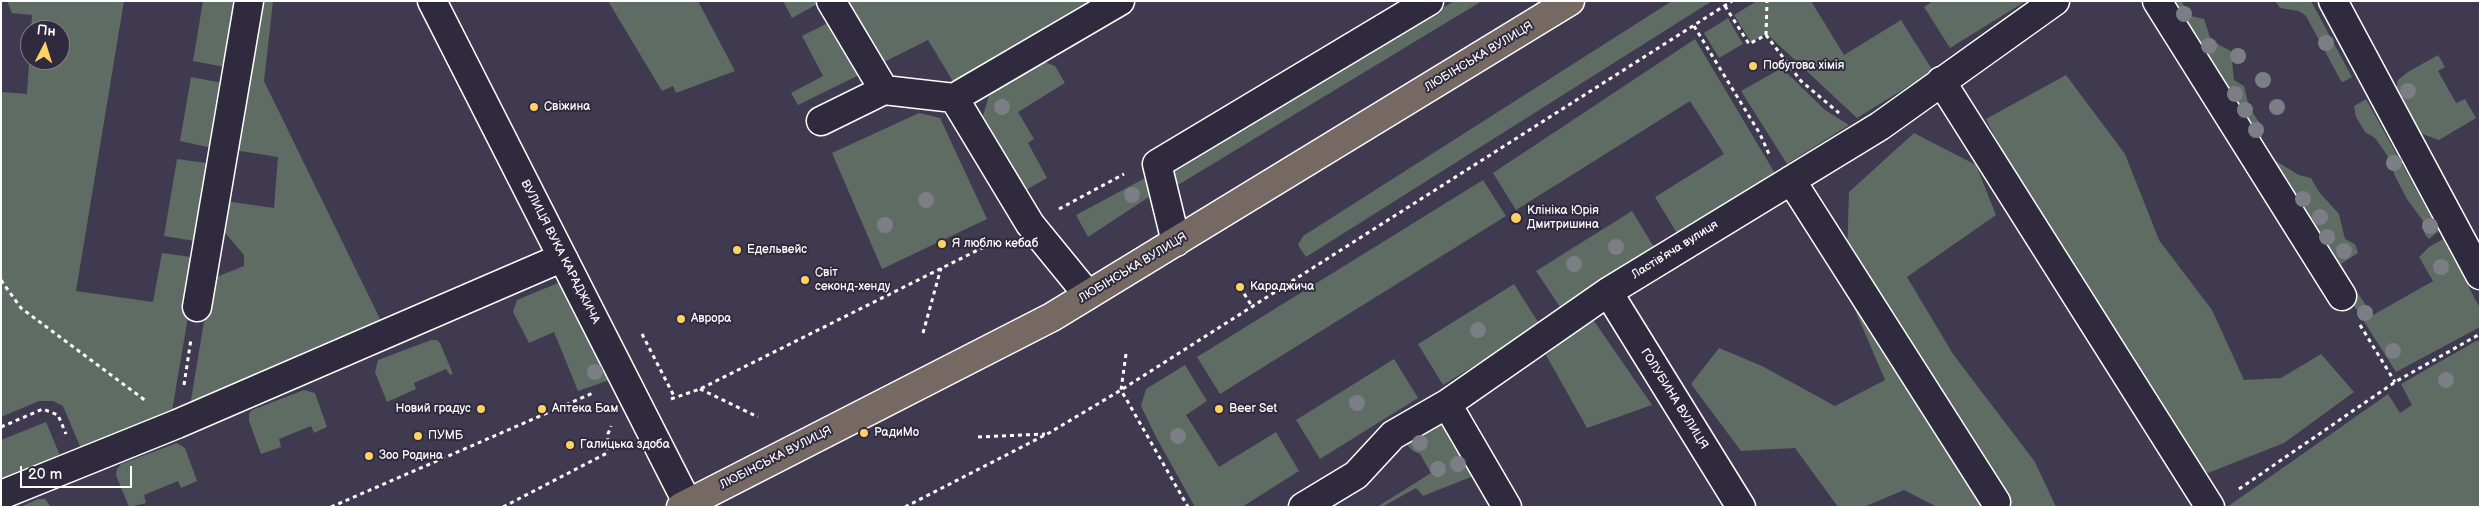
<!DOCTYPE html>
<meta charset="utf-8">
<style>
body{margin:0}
#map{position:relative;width:2481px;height:508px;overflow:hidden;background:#3f3a50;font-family:"Balsamiq Sans",sans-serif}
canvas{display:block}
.frame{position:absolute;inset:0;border:2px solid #fff;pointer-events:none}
.north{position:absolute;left:20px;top:20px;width:50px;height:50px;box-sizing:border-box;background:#2f2a3d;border:1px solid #827f8b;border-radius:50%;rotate:5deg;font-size:14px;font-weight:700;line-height:20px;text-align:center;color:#fff}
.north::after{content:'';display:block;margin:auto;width:18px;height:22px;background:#ffd166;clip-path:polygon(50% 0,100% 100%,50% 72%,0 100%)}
.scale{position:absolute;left:20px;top:466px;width:112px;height:22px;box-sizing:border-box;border:2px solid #fff;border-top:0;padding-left:6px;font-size:15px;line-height:18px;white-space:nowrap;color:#fff;-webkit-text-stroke:4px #2f2a3d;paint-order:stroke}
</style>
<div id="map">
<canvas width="2481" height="508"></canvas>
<div class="frame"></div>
<div class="north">Пн</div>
<div class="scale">20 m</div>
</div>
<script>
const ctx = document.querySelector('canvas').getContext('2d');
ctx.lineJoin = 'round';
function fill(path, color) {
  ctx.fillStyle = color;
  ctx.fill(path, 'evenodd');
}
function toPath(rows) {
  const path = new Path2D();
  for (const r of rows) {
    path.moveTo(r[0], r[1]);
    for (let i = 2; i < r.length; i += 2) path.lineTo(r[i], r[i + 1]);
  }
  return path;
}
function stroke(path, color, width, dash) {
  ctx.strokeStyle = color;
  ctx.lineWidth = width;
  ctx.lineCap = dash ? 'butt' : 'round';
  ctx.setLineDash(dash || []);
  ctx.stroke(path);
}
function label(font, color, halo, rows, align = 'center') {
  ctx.font = font + ' "Balsamiq Sans",sans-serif';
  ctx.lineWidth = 4;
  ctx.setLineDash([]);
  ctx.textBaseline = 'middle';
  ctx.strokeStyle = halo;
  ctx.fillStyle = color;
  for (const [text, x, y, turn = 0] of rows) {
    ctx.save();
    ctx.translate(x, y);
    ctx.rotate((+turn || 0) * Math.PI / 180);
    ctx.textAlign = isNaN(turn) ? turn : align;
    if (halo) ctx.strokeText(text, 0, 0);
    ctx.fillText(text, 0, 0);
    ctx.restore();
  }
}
fill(toPath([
 [7,1,124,1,76,291,153,302,162,253,198,258,172,411,81,449,63,406,53,401,39,401,1,417,1,92,27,94,30,49,30,60,60,60,60,30,31,30,32,15,12,13],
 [203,1,242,1,230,68,193,61],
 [258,1,273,1,264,81,382,323,190,406,211,279,244,266,244,255,221,228,225,201,274,208,278,157,234,150],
 [608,1,698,1,735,71,676,93,673,86,662,91],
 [783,1,823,1,792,18],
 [843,1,1103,1,954,83,928,40,880,64],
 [1454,1,1482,1,1178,185,1167,180,1165,171,1282,106],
 [1672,1,1712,1,1306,257,1298,245,1303,236],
 [1757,1,1811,1,1844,55,1901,20,1933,71,1857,118,1767,34,1751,42,1734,15],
 [1933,1,2026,1,1950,48,1924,7],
 [2175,1,2181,1,2191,16,2204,19,2210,37,2219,45,2231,51,2234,80,2244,86,2249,107,2263,128,2261,140,2274,160,2299,175,2311,178,2319,192,2339,214,2345,239,2355,244,2358,253,2341,264,2354,287,2347,296,2175,9],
 [2275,1,2311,1,2352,77,2343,82,2341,81,2306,16,2299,11,2280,8],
 [1728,18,1743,44,1719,58,1704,33],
 [834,20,863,73,798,105,791,93,823,76,802,36],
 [1695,39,1776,175,1678,235,1655,197,1724,154,1690,101,1516,210,1493,173],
 [2438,55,2445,67,2438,71,2456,103,2465,99,2476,118,2439,140,2422,134,2396,89,2398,80,2408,72],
 [1045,62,1055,66,1065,83,1018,112,1034,139,1028,143,1047,178,1026,190,983,116,991,89],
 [1782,68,1825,110,1849,125,1787,164,1741,91],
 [2066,75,2125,154,2159,240,2212,310,2244,380,2281,378,2321,354,2354,392,2284,443,2208,473,2158,436,2054,256,1986,119],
 [191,77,228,84,217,149,180,141],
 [2366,99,2439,231,2429,239,2425,235,2423,221,2407,199,2395,176,2387,155,2375,138,2365,132,2356,117,2354,106],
 [919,113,940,118,987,219,882,269,832,153],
 [1914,133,1976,165,1996,215,1907,277,1953,354,2035,462,2056,507,1937,507,1904,490,1864,507,1838,507,1795,448,1741,451,1691,384,1719,348,1762,366,1835,406,1885,380,1846,289,1849,192],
 [177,159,214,164,201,242,164,236],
 [1149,176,1155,193,1088,237,1076,215],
 [1483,180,1506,216,1220,394,1197,357],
 [1632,211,1657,252,1562,310,1536,271],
 [2443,239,2480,308,2480,327,2396,372,2349,298,2356,291,2373,315,2433,281,2419,257,2429,247],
 [565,280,618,377,578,391,554,332,529,343,513,312,517,300],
 [1514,284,1540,325,1443,385,1418,344],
 [1592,318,1652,405,1587,428,1546,355],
 [431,340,437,340,440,343,453,374,450,375,446,369,414,383,416,389,387,402,375,372,378,360],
 [2476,341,2480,341,2480,507,2227,507,2388,394,2400,413,2412,405,2401,384],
 [1394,359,1418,398,1320,459,1296,420],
 [1185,365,1207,401,1186,415,1219,467,1276,432,1299,471,1242,507,1195,507,1156,437,1141,406,1146,389],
 [304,390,315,393,327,427,314,433,311,426,279,439,281,447,261,454,249,421,249,414,252,410],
 [1438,421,1444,423,1476,475,1423,496,1416,488,1382,507,1377,507,1431,473,1420,454,1413,451,1407,445,1408,440],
 [46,422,61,458,1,483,1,440],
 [177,443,185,448,197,481,181,488,178,481,144,495,146,503,129,507,116,475,117,469,121,464],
 [38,499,45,499,51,507,20,507]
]), '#5e6c63');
const minor = toPath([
 [432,1,688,504],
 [831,1,884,90,954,98,1030,224,1088,295],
 [2157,1,2342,296],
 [2333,1,2480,275],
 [1941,81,2210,507],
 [954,98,1120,1],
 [821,121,884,90],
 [1791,180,1996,502],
 [1176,242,1157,164,1429,1],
 [1608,292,1741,507],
 [197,307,249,1],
 [1447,404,1507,507],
 [1,495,177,424,552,262,564,260],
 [1303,507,1356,475,1393,435,1447,404,1608,292,1880,126,2055,1]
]);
const major = toPath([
 [681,507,1052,317,1570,1]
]);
stroke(minor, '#fff', 31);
stroke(major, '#fff', 31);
stroke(toPath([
 [1725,6,1749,44,1766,35,1801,81,1839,113],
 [1694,26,1760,134,1769,154],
 [1766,35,1767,1],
 [1059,209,1124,174],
 [1,280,21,308,146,401],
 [1240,287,1253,308],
 [2360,325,2395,382],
 [923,333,941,268],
 [642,334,675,398],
 [1126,354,1121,390,1188,507],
 [184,385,191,339],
 [700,389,758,417],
 [671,399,700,389,1000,239],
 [1,427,43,409,58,415,66,434],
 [978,437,1045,434],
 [2239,489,2395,382,2480,334],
 [331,507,593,393],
 [503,507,607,453,608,434,611,426],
 [905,507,1049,433,1121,390,1732,1]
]), '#fff', 3, [4, 4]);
stroke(minor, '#2f2a3d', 28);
stroke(major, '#766964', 28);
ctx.fillStyle = '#7c7e85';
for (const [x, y] of [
 [2184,14],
 [2326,43],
 [2209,46],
 [2238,56],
 [2263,80],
 [2408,91],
 [2235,94],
 [1002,107],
 [2277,107],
 [2245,110],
 [2256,130],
 [2394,163],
 [1132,195],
 [2303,199],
 [926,200],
 [2320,217],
 [885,225],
 [2430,226],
 [2327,237],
 [1616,247],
 [2344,251],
 [1574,264],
 [2441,267],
 [2365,313],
 [1478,330],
 [2393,351],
 [595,372],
 [2446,380],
 [1357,403],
 [1178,436],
 [1420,443],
 [1458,464],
 [1438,469]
]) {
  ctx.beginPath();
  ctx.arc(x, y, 8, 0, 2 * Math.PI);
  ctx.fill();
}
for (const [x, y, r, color] of [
 [1753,66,5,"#ffd166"],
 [534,107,5,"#ffd166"],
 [1516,218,6,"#ffd166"],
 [942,244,5,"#ffd166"],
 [737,250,5,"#ffd166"],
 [805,280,5,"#ffd166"],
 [1240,287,5,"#ffd166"],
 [681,319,5,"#ffd166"],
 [481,409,5,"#ffd166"],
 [542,409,5,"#ffd166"],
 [1219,409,5,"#ffd166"],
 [864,433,5,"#ffd166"],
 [418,436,5,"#ffd166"],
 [570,445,5,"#ffd166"],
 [369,456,5,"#ffd166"]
]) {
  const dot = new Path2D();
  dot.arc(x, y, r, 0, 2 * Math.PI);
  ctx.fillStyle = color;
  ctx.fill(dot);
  stroke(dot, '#2f2a3d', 2);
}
label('12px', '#fff', '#2f2a3d', [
 ["ЛЮБІНСЬКА ВУЛИЦЯ",1479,57,-31],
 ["Ластівʼяча вулиця",1675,250,-32],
 ["ВУЛИЦЯ ВУКА КАРАДЖИЧА",560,252,63],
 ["ЛЮБІНСЬКА ВУЛИЦЯ",1133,268,-31],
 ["ГОЛУБИНА ВУЛИЦЯ",1674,399,58],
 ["ЛЮБІНСЬКА ВУЛИЦЯ",776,458,-27]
]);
label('12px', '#fff', '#2f2a3d', [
 ["Побутова хімія",1763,66],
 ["Свіжина",544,107],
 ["Клініка Юрія",1527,211],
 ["Дмитришина",1527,225],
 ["Я люблю кебаб",952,244],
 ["Едельвейс",747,250],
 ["Світ",815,273],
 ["секонд-хенду",815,287],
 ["Караджича",1250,287],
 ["Аврора",691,319],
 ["Новий градус",471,409,"right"],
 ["Аптека Бам",552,409],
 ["Beer Set",1229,409],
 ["РадиМо",874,433],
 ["ПУМБ",428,436],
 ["Галицька здоба",580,445],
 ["Зоо Родина",379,456]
], 'left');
</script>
